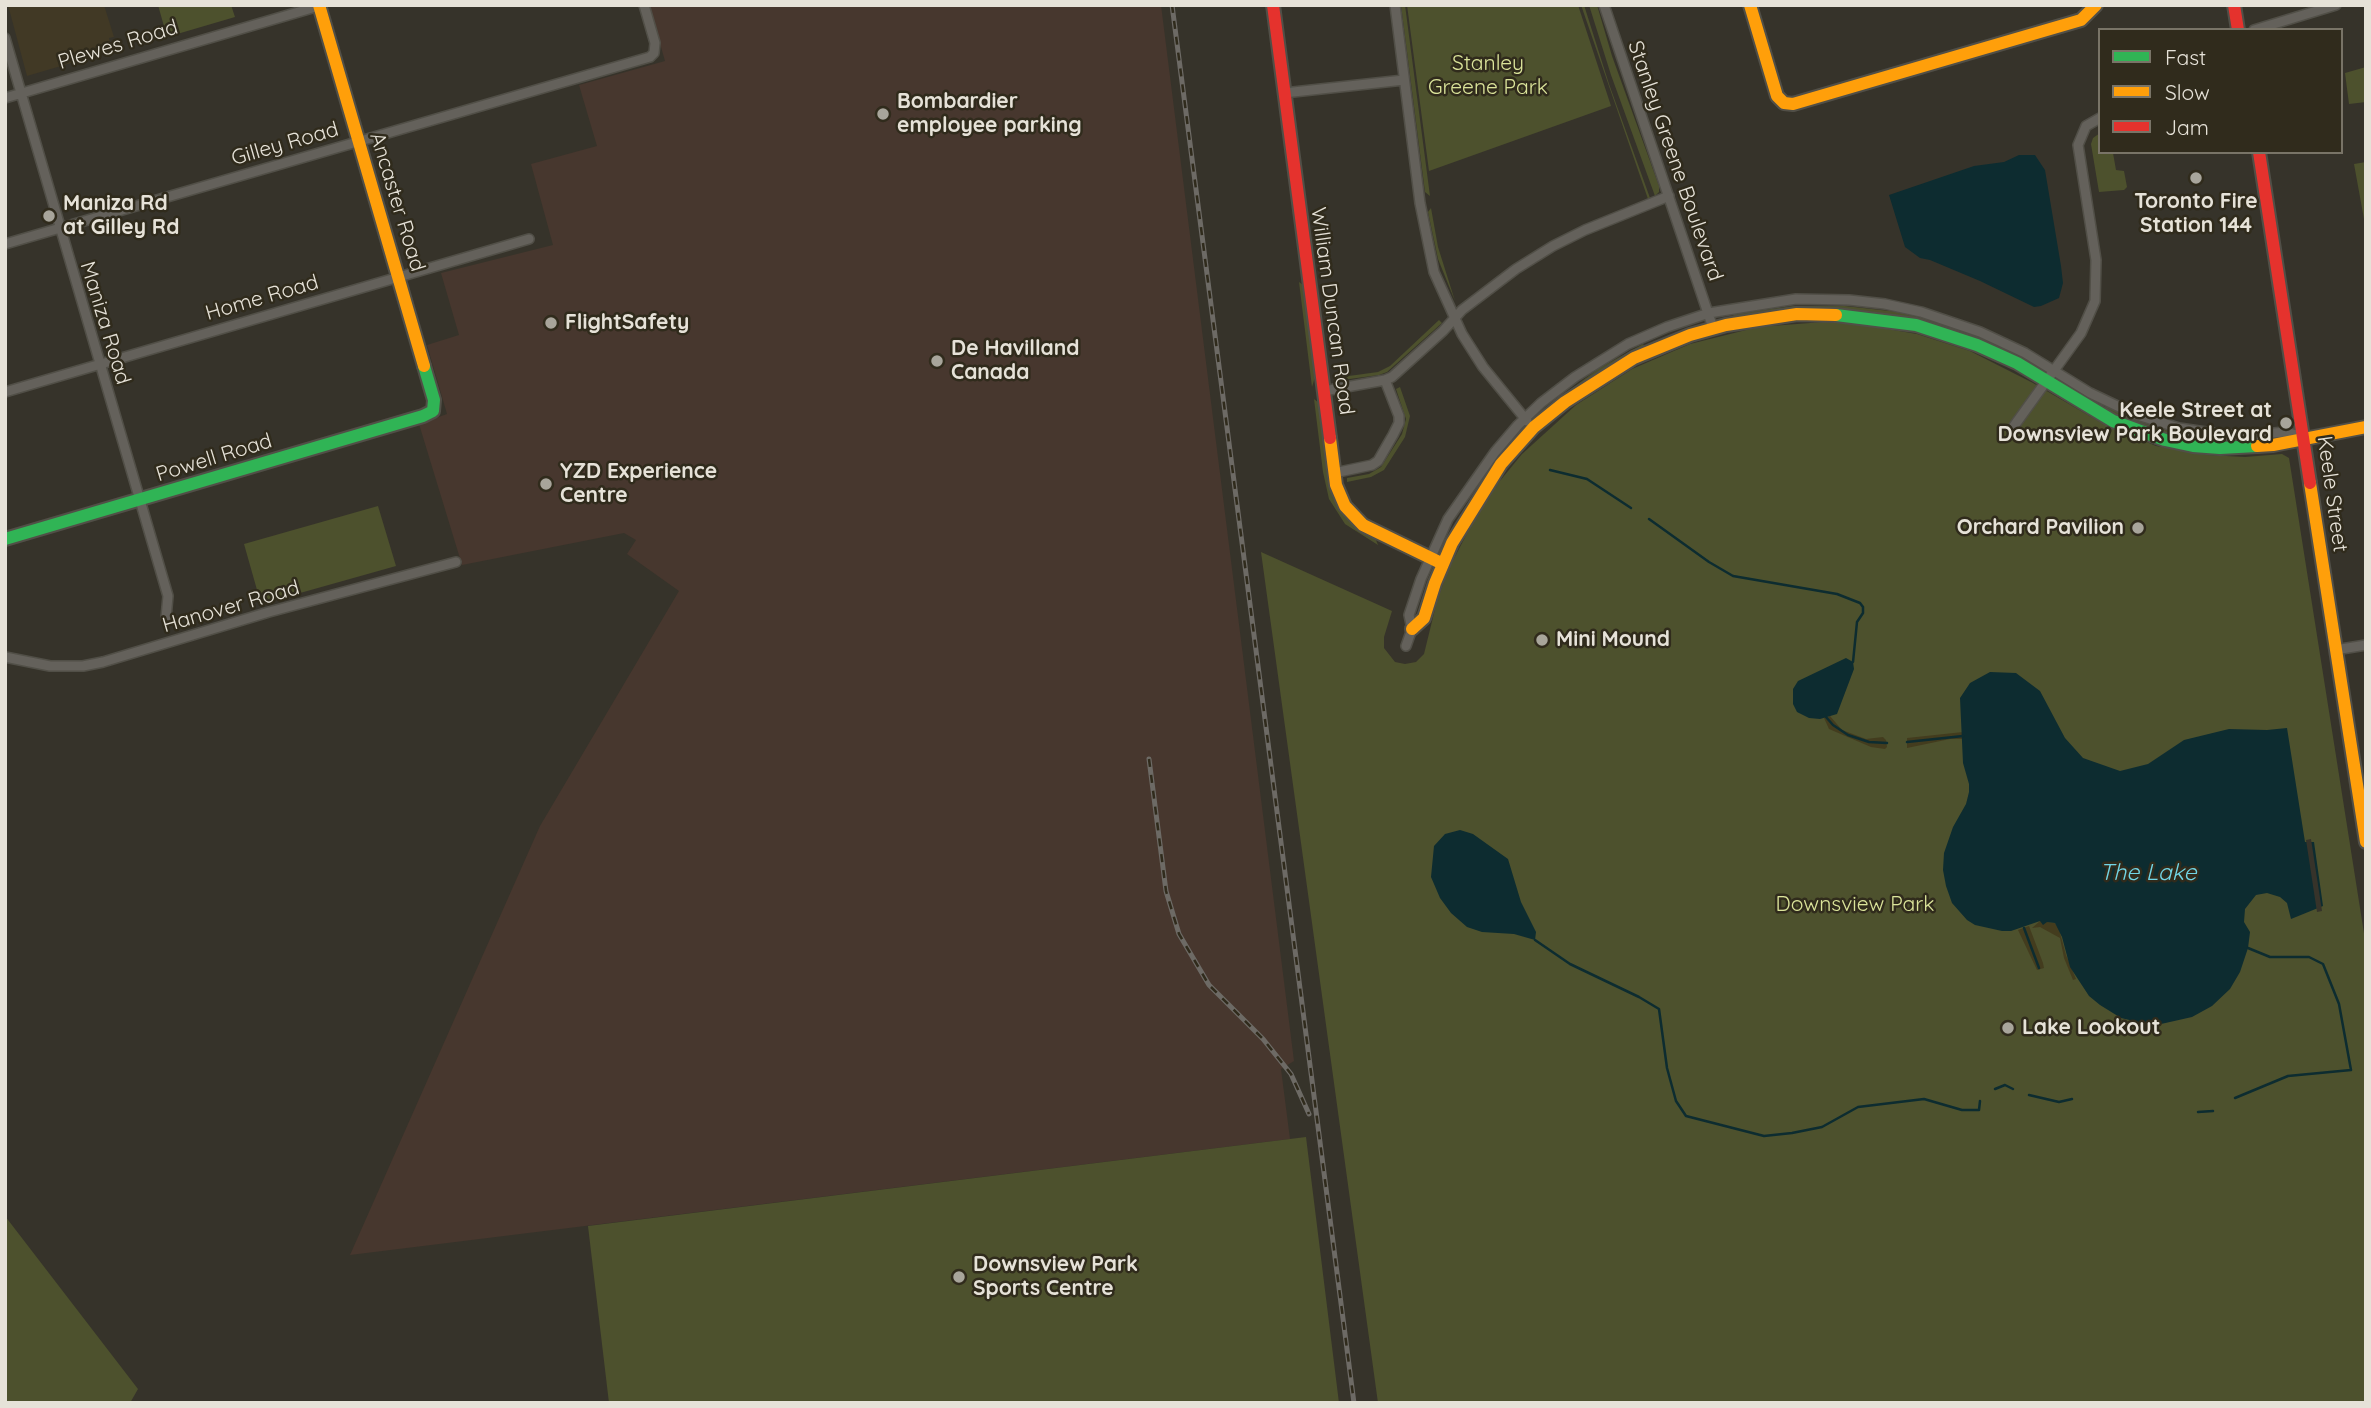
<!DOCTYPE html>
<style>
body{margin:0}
#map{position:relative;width:2371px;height:1408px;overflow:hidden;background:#36332a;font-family:Quicksand,sans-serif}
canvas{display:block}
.frame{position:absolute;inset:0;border:7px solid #e6e2d8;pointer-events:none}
.legend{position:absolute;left:2098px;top:28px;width:245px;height:126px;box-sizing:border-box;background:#302b1c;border:2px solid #797467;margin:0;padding:9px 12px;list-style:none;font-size:21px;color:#e6e2d8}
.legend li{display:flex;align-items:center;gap:14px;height:35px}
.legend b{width:35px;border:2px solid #797467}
</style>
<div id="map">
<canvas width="2371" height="1408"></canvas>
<div class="frame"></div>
<ul class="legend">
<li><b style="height:9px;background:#30b455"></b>Fast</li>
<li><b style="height:9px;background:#ff9f0a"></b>Slow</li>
<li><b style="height:9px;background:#e5322d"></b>Jam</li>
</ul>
</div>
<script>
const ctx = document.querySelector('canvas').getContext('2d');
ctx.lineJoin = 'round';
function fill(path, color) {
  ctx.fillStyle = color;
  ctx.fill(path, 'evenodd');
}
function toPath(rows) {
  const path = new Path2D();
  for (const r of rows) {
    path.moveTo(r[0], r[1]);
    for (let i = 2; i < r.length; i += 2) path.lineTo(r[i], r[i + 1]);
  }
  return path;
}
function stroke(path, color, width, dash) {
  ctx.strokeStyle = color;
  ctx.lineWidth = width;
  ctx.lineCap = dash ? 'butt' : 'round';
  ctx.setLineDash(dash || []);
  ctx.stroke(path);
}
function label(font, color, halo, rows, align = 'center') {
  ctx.font = font + ' Quicksand,sans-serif';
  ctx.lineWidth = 5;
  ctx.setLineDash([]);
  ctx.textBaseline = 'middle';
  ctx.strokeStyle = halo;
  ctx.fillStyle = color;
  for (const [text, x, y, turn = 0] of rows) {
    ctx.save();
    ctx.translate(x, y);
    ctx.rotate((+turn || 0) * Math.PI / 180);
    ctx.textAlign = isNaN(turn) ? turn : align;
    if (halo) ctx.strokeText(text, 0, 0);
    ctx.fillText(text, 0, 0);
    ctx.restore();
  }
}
fill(toPath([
 [8,5,104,5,114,37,109,38,112,51,27,76]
]), '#413925');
fill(toPath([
 [649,5,1161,5,1294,1061,1281,1069,1290,1139,350,1255,540,826,679,591,627,554,636,540,624,533,462,565,419,424,447,414,427,345,459,335,441,273,553,245,531,164,597,146,579,85,665,61]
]), '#47372e');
fill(toPath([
 [158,5,231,5,235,17,167,37],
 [1401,5,1405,5,1430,196,1425,192],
 [1407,5,1578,5,1611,106,1429,171],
 [1581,5,1584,5,1609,84,1650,198,1648,199],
 [1589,5,1597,5,1612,56,1659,186,1659,192,1655,196,1611,75],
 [2366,67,2366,102,2349,104,2345,73],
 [2100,133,2100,152,2115,152,2113,153,2116,170,2124,171,2127,187,2124,190,2099,192,2091,144,2093,138],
 [2366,162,2366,230,2354,164],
 [1431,208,1438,247,1455,301,1438,259,1428,212],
 [1299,282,1303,285,1315,377,1312,387],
 [1794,306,1845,306,1899,312,1949,325,2000,345,1998,349,1941,326,1874,312,1786,310,1734,318,1733,314],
 [1439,320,1442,323,1387,372,1379,375,1335,381,1334,378,1378,372,1390,366],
 [1823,322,1852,323,1917,334,1970,351,2033,383,2100,422,2156,446,2208,455,2245,457,2282,454,2289,458,2366,946,2366,1403,1378,1403,1261,552,1392,611,1384,637,1384,648,1395,662,1405,664,1416,662,1424,654,1437,601,1448,570,1474,520,1499,482,1522,454,1576,405,1632,369,1690,344,1758,327],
 [1643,344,1645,347,1583,383,1549,410,1547,407,1598,369],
 [1400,387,1410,416,1405,437,1384,470,1371,477,1347,482,1347,478,1369,474,1381,467,1402,434,1406,419,1396,389],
 [1314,399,1319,403,1328,481,1333,498,1346,518,1376,540,1378,545,1345,524,1329,499,1323,472],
 [2106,406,2157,428,2193,437,2226,440,2226,443,2190,440,2163,434,2124,419,2104,410],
 [378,506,396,566,261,604,244,544],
 [1306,1137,1339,1403,609,1403,588,1226],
 [5,1216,138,1389,130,1403,5,1403]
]), '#4d512d');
fill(toPath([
 [1830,716,1842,730,1866,739,1883,737,1886,740,1887,747,1885,749,1871,747,1829,729,1824,718],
 [1963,732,1963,739,1950,739,1907,748,1907,738],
 [2040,921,2055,923,2059,929,2066,955,2076,979,2073,980,2064,958,2060,938,2040,927,2032,928],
 [2029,926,2043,963,2044,968,2037,970,2018,930]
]), '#433c1e');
fill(toPath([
 [2019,155,2035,155,2045,170,2061,266,2063,283,2059,298,2041,306,2034,307,1980,281,1930,260,1920,258,1905,247,1889,195,1974,166,2004,162],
 [1846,658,1853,662,1854,669,1837,714,1820,719,1809,718,1797,712,1793,704,1793,689,1798,681],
 [1990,672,2016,673,2040,691,2065,738,2083,758,2120,771,2148,764,2184,740,2229,729,2267,730,2287,728,2305,842,2314,842,2323,906,2291,919,2287,903,2280,897,2267,893,2256,895,2245,909,2244,922,2250,932,2248,948,2240,972,2230,989,2212,1006,2192,1017,2161,1024,2142,1023,2121,1018,2100,1005,2089,996,2070,967,2062,937,2055,923,2047,922,2043,925,2040,921,2011,931,2002,931,1975,925,1967,920,1952,903,1946,886,1943,870,1944,853,1953,827,1966,804,1969,792,1969,784,1963,763,1960,698,1970,683],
 [1460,830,1473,834,1508,859,1521,902,1536,932,1535,940,1514,934,1482,932,1467,927,1451,913,1440,898,1431,877,1434,846,1445,834]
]), '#0d2c30');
fill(toPath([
 [2311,839,2322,911,2317,912,2306,840]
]), '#36332a');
stroke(toPath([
 [1550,470,1587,479,1631,508],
 [1649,519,1709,562,1733,576,1837,594,1860,603,1863,607,1863,613,1857,622,1853,662],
 [1826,717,1833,725,1848,735,1869,742,1887,743],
 [1907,742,1963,736],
 [2024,928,2039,968],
 [1535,940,1570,964,1639,997,1659,1009,1667,1068,1676,1101,1686,1116,1764,1136,1792,1133,1822,1127,1858,1107,1924,1099,1962,1110,1979,1110,1980,1101],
 [1995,1089,2005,1085,2013,1089],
 [2029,1095,2059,1102,2072,1099],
 [2235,1098,2288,1076,2351,1070,2339,1004,2323,964,2309,957,2270,957,2248,948],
 [2198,1112,2213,1111]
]), '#0d2c30', 2.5);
const street = toPath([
 [1395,5,1420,203,1434,272,1462,334,1483,367,1527,421],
 [1604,5,1713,328],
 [2254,30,2336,5],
 [5,38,168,596,166,618],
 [1284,93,1404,80],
 [5,98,319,6],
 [5,244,650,57,654,53,655,43,644,5],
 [1324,391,1385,380,1392,377,1443,331,1462,310,1516,269,1553,246,1585,230,1669,196],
 [5,392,529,239],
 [2014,426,2081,333,2095,301,2096,260,2078,145,2086,126,2100,118],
 [1334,473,1372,465,1378,461,1393,435,1399,423,1399,416,1385,380],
 [1406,646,1412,629,1409,615,1421,579,1448,519,1495,452,1518,425,1541,403,1575,377,1628,344,1667,327,1709,313,1796,299,1849,300,1885,304,1921,312,1980,332,2025,353,2090,393,2134,414,2179,428,2226,435,2253,435,2285,432,2305,437],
 [2335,650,2366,645],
 [5,657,50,666,83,666,103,662,269,612,456,562]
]);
const fast = toPath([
 [1836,315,1916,325,1977,345,2017,363,2113,421,2165,440,2193,446,2220,448,2257,446],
 [5,539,423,416,433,411,434,400,424,366]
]);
const slow = toPath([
 [319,5,424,366],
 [1750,5,1777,96,1784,103,1793,104,2081,20,2096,5],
 [1330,438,1336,485,1345,506,1363,525,1443,564],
 [2257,446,2273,445,2366,427],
 [2310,483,2366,842],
 [1412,629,1424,618,1435,583,1452,543,1501,464,1534,427,1565,402,1634,358,1690,335,1726,325,1797,314,1836,315]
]);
const jam = toPath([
 [1273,5,1330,438],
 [2234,5,2238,30],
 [2259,152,2310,483]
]);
stroke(street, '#514f47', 12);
stroke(fast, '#514f47', 16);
stroke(slow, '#514f47', 16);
stroke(jam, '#514f47', 16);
stroke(street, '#64615b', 9);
stroke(fast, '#30b455', 12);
stroke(slow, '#ff9f0a', 12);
stroke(jam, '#e5322d', 12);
const rail = toPath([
 [1172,5,1354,1403],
 [1149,759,1166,891,1179,934,1209,985,1263,1039,1291,1074,1309,1114]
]);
stroke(rail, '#6d6a65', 5);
stroke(rail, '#302b1c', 2.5, [8]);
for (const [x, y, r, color] of [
 [883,114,7,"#a8a59b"],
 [2196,178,7,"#a8a59b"],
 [49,216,7,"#a8a59b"],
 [551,323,7,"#a8a59b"],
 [937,361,7,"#a8a59b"],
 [2286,423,7,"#a8a59b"],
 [546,484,7,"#a8a59b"],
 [2138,528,7,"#a8a59b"],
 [1542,640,7,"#a8a59b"],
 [2008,1028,7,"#a8a59b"],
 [959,1277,7,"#a8a59b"]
]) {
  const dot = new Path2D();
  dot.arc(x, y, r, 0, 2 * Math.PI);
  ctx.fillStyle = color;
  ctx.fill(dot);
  stroke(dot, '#302b1c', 2.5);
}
label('21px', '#e6e2d8', '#302b1c', [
 ["Plewes Road",118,45,-17],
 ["Gilley Road",285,144,-16],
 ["Stanley Greene Boulevard",1675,161,71],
 ["Ancaster Road",397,202,73],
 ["Home Road",262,298,-16],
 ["William Duncan Road",1332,311,82],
 ["Maniza Road",105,323,73],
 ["Powell Road",214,458,-17],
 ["Keele Street",2332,494,82],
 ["Hanover Road",231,607,-16]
]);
label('21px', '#dbe49a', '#302b1c', [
 ["Stanley",1488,64],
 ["Greene Park",1488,88],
 ["Downsview Park",1855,905]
]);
label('bold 21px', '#e6e2d8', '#302b1c', [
 ["Bombardier",897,102],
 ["employee parking",897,126],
 ["Toronto Fire",2196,202,"center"],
 ["Station 144",2196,226,"center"],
 ["Maniza Rd",63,204],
 ["at Gilley Rd",63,228],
 ["FlightSafety",565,323],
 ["De Havilland",951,349],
 ["Canada",951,373],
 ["Keele Street at",2272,411,"right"],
 ["Downsview Park Boulevard",2272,435,"right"],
 ["YZD Experience",560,472],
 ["Centre",560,496],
 ["Orchard Pavilion",2124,528,"right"],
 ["Mini Mound",1556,640],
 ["Lake Lookout",2022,1028],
 ["Downsview Park",973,1265],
 ["Sports Centre",973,1289]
], 'left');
label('italic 23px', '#71d5e5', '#302b1c', [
 ["The Lake",2148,873]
]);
</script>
